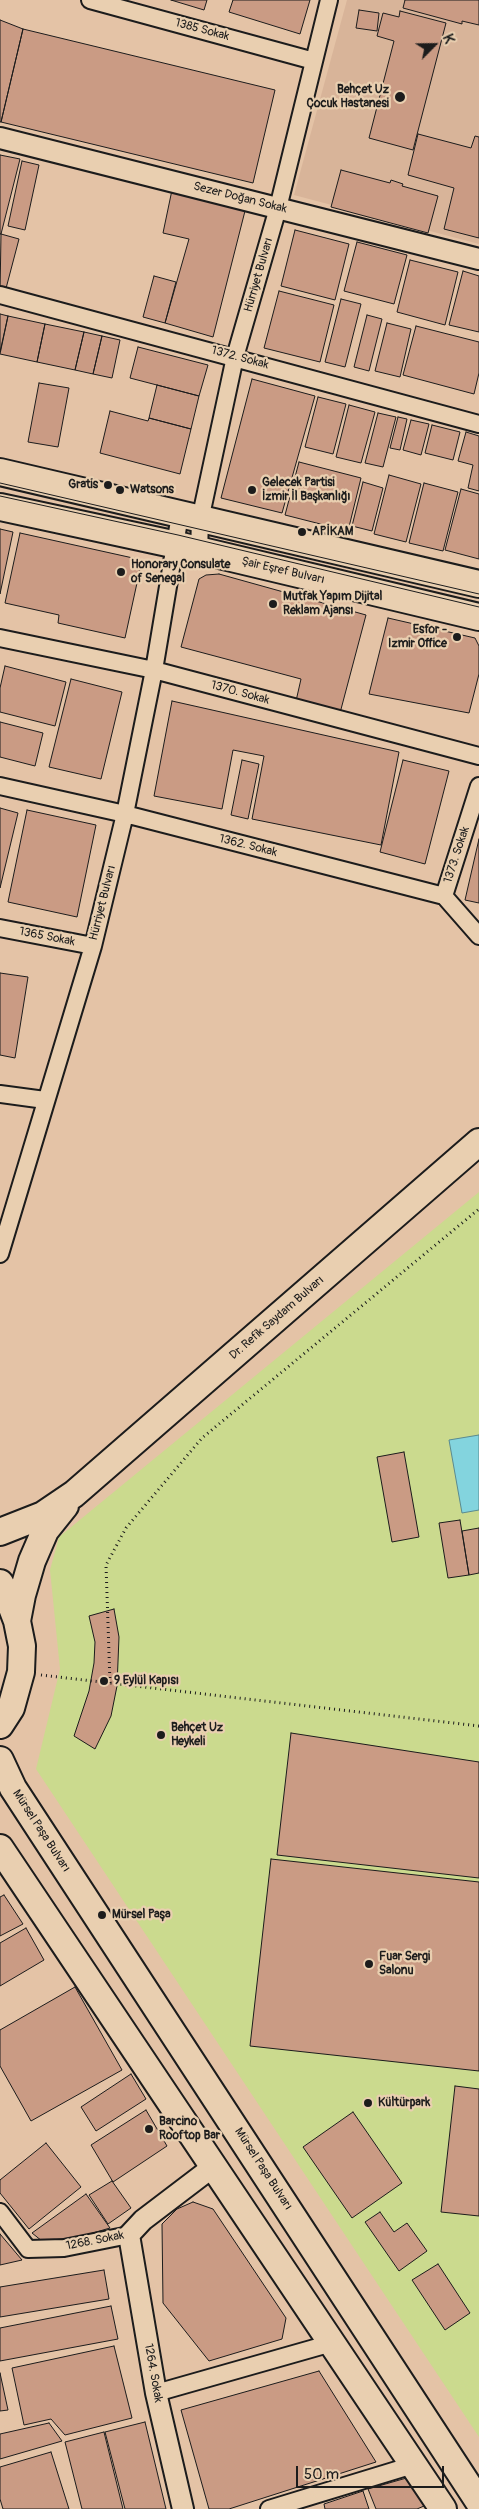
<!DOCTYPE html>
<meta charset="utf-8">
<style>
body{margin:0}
#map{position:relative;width:479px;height:2509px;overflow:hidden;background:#e4c3a6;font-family:Pangolin,sans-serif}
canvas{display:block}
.north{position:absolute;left:409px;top:20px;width:50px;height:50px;-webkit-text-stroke:4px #e9cfb0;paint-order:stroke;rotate:67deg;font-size:14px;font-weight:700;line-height:20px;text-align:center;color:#1c1c1c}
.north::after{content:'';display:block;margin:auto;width:18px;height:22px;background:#1c1c1c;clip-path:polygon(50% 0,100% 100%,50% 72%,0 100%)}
.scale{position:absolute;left:296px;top:2466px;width:148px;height:22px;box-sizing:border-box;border:2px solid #1c1c1c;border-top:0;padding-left:6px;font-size:15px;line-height:18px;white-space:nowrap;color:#1c1c1c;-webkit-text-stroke:4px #e9cfb0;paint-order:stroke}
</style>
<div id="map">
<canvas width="479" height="2509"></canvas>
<div class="north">K</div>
<div class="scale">50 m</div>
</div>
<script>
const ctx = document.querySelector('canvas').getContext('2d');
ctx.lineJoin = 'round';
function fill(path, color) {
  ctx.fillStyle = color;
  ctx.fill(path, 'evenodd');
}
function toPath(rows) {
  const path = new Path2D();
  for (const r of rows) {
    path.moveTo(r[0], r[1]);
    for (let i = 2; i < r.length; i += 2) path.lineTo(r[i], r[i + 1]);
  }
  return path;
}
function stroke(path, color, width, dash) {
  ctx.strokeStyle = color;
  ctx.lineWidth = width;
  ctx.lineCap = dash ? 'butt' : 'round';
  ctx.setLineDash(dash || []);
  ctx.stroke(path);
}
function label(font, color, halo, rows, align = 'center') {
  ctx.font = font + ' Pangolin,sans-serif';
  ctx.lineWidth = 4.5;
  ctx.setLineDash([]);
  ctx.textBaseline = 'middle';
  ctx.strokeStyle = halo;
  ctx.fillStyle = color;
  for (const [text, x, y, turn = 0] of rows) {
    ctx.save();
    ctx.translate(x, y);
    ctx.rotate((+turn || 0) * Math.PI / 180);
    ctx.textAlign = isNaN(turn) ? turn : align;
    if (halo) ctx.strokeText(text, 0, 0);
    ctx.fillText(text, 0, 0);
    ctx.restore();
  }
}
fill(toPath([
 [347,0,479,0,479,244,294,195]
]), '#d8b499');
fill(toPath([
 [479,1192,479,2437,36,1769,60,1669,50,1570,59,1537]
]), '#cbda8e');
const water = toPath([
 [479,1435,479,1510,462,1513,449,1440,479,1435]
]);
fill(water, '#83d4de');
stroke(water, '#5a8a90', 1);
const building = toPath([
 [171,0,207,0,204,10,171,0],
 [233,0,310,0,300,34,229,12,233,0],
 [405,0,479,0,479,25,462,21,462,24,403,8,405,0],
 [359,10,379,13,377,31,356,28,359,10],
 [400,11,446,23,413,150,369,138,394,41,377,36,383,13,399,17,400,11],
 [0,20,23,29,1,122,0,122,0,20],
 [23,29,275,90,253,183,1,122,23,29],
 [418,134,471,148,475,136,479,137,479,238,444,229,454,188,408,175,418,134],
 [0,155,20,159,1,234,0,234,0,155],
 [22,161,39,165,25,230,8,226,22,161],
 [341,170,390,183,391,180,403,184,402,186,438,196,428,233,331,207,341,170],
 [172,190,246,207,213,337,165,323,189,239,163,233,172,190],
 [295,230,349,244,335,300,281,286,295,230],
 [1,234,19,239,4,296,0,294,1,234],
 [357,242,407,255,394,304,344,291,357,242],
 [410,260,458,272,445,325,397,312,410,260],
 [463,271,479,276,479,332,449,325,463,271],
 [154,276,176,282,165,323,143,317,154,276],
 [279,291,334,305,320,362,264,348,279,291],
 [341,299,361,304,345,367,325,362,341,299],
 [0,314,8,316,0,352,0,314],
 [367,315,382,319,369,371,354,367,367,315],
 [8,316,45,324,37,362,0,354,8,316],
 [387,323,411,329,400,377,375,371,387,323],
 [45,324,84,332,75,370,37,362,45,324],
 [416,326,479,342,479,373,474,394,403,375,416,326],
 [84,332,102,336,93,374,75,370,84,332],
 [102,336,120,340,112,378,93,374,102,336],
 [138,347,208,365,199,396,130,378,138,347],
 [252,379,315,396,282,513,221,498,252,379],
 [39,383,69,388,58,447,28,442,39,383],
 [157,385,199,396,191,429,149,418,157,385],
 [318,397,346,404,333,454,305,447,318,397],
 [349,405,375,412,361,463,336,457,349,405],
 [110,411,148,421,149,418,191,429,180,474,100,453,110,411],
 [378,413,396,417,383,467,365,463,378,413],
 [398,417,407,419,400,450,390,448,398,417],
 [411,420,429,424,421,455,403,450,411,420],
 [432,425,460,432,453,460,425,453,432,425],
 [466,432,479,436,479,491,468,488,473,465,458,461,466,432],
 [299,462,361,478,348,531,285,515,299,462],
 [389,475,421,484,406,542,374,534,389,475],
 [363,482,383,488,372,531,352,526,363,482],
 [424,483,458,492,443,551,409,543,424,483],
 [461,489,479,494,479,559,445,550,461,489],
 [0,529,13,532,0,594,0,529],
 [20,533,142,560,125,638,58,623,59,615,5,603,20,533],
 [219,574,366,615,340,713,296,701,301,679,181,647,199,579,206,575,219,574],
 [388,618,475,638,479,646,479,674,469,713,369,694,388,618],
 [5,666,66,682,55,726,0,712,0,688,5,666],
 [71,679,122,692,101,779,49,767,71,679],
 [172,701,399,752,381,845,252,819,264,756,233,750,222,809,154,796,172,701],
 [0,722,43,733,35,766,0,757,0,722],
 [242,760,259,764,248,819,231,815,242,760],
 [403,760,449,771,425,864,380,852,403,760],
 [0,808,18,813,0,888,0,808],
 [27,810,96,825,77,917,8,902,27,810],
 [479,839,479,903,465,900,479,839],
 [0,973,28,977,15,1058,0,1055,0,973],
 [404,1452,419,1537,392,1542,377,1457,404,1452],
 [460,1520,469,1575,448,1578,439,1523,460,1520],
 [479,1528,479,1573,469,1575,462,1531,479,1528],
 [114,1609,119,1637,117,1686,111,1716,95,1749,74,1736,89,1691,94,1663,95,1642,89,1616,114,1609],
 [291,1733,479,1762,479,1878,277,1855,291,1733],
 [271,1859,479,1882,479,2071,250,2046,271,1859],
 [4,1895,23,1924,0,1936,0,1897,4,1895],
 [26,1928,44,1960,0,1986,0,1943,26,1928],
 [75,1987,122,2070,31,2121,0,2066,0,2030,75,1987],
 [131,2074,146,2099,96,2131,81,2107,131,2074],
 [455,2086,479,2089,479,2216,441,2212,455,2086],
 [146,2110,167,2146,113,2182,91,2145,146,2110],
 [353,2112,402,2183,352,2218,303,2147,353,2112],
 [46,2143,81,2187,29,2229,0,2193,0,2180,46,2143],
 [112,2181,131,2208,108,2224,89,2195,112,2181],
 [86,2194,110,2228,79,2237,42,2241,32,2233,86,2194],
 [193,2202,213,2209,286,2318,282,2339,209,2361,163,2303,162,2224,177,2209,193,2202],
 [380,2212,394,2232,407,2223,427,2251,399,2271,365,2222,380,2212],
 [0,2234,22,2260,0,2265,0,2234],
 [438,2264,470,2313,445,2330,412,2280,438,2264],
 [104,2270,109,2299,0,2317,0,2287,104,2270],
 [111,2306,118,2339,0,2361,0,2328,111,2306],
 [114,2346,132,2418,65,2435,51,2419,24,2425,12,2368,114,2346],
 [319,2371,376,2462,229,2509,209,2509,181,2410,319,2371],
 [0,2373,8,2410,0,2411,0,2373],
 [145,2422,166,2509,125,2509,105,2432,145,2422],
 [49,2423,62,2441,0,2459,0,2434,49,2423],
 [104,2432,123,2509,82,2509,65,2442,104,2432],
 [51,2452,69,2509,3,2509,0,2499,0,2467,51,2452],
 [410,2477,424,2506,417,2509,376,2509,368,2489,410,2477],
 [363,2491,369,2509,325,2509,324,2504,363,2491]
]);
fill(building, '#ca9b84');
stroke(building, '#1c1c1c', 1);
const minor = toPath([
 [90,0,314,61],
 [0,295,479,424],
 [199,552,200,520,235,357,278,208,329,0],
 [0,638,154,670,479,756],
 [0,786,125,814,444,896,479,936],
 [444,896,479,786],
 [0,928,93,946],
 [0,1094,45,1100],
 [0,1254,93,946,125,814,154,670,180,515],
 [0,2212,28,2249,64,2248,129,2235],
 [156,2393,332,2343],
 [269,2509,413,2465]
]);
const tertiary = toPath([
 [0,138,479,259],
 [183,2509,156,2393,129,2235,143,2220,214,2166]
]);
const primary = toPath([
 [0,472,479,584],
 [0,507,177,545,479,617],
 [0,1532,43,1515,74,1494,479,1142],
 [0,1583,8,1597,17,1621,22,1646,21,1672,11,1708,0,1725],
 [17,1621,22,1595,32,1561,45,1531,65,1506],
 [0,1760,13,1788,479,2502],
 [0,1848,443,2509]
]);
stroke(minor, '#1c1c1c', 20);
stroke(tertiary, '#1c1c1c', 24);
stroke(primary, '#1c1c1c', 30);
stroke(toPath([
 [41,1675,479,1726],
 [110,1683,106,1565,126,1528,202,1438,479,1209]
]), '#1c1c1c', 3, [1, 4]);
stroke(minor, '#e9cfb0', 16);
stroke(tertiary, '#e9cfb0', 20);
stroke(primary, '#e9cfb0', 26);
stroke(toPath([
 [0,483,479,594],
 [0,496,178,535,479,607]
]), '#1c1c1c', 1);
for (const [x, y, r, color] of [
 [400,97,6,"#1c1c1c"],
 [108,485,5,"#1c1c1c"],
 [120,490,5,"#1c1c1c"],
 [252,490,5,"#1c1c1c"],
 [302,532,5,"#1c1c1c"],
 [121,572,5,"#1c1c1c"],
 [273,604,5,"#1c1c1c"],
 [457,637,5,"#1c1c1c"],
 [104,1681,5,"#1c1c1c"],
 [161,1735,5,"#1c1c1c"],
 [102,1915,5,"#1c1c1c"],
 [369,1964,5,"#1c1c1c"],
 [368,2103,5,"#1c1c1c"],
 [149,2129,5,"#1c1c1c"]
]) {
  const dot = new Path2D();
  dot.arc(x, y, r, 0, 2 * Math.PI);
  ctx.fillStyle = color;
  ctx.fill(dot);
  stroke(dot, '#e9cfb0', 2);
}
label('12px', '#1c1c1c', '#e9cfb0', [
 ["1385 Sokak",202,30,15],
 ["Sezer Doğan Sokak",240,198,14],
 ["Hürriyet Bulvarı",259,275,-74],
 ["1372. Sokak",240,358,15],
 ["Şair Eşref Bulvarı",283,571,13],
 ["1370. Sokak",240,693,15],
 ["1362. Sokak",248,846,14],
 ["1373. Sokak",457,855,-72],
 ["Hürriyet Bulvarı",103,903,-76],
 ["1365 Sokak",47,937,11],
 ["Dr. Refik Saydam Bulvarı",277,1318,-41],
 ["Mürsel Paşa Bulvarı",41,1831,57],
 ["Mürsel Paşa Bulvarı",263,2169,57],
 ["1268. Sokak",95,2241,-11],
 ["1264. Sokak",153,2373,80]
]);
label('bold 12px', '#1c1c1c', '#e9cfb0', [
 ["Behçet Uz",389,90,"right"],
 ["Çocuk Hastanesi",389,104,"right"],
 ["Gelecek Partisi",262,483],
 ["İzmir İl Başkanlığı",262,497],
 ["Gratis",98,485,"right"],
 ["Watsons",130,490],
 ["APİKAM",312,532],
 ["Honorary Consulate",131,565],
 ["of Senegal",131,579],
 ["Mutfak Yapım Dijital",283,597],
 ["Reklam Ajansı",283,611],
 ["Esfor -",447,630,"right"],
 ["Izmir Office",447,644,"right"],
 ["9 Eylül Kapısı",114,1681],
 ["Behçet Uz",171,1728],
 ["Heykeli",171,1742],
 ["Mürsel Paşa",112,1915],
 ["Fuar Sergi",379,1957],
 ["Salonu",379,1971],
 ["Kültürpark",378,2103],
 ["Barcino",159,2122],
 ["Rooftop Bar",159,2136]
], 'left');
</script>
